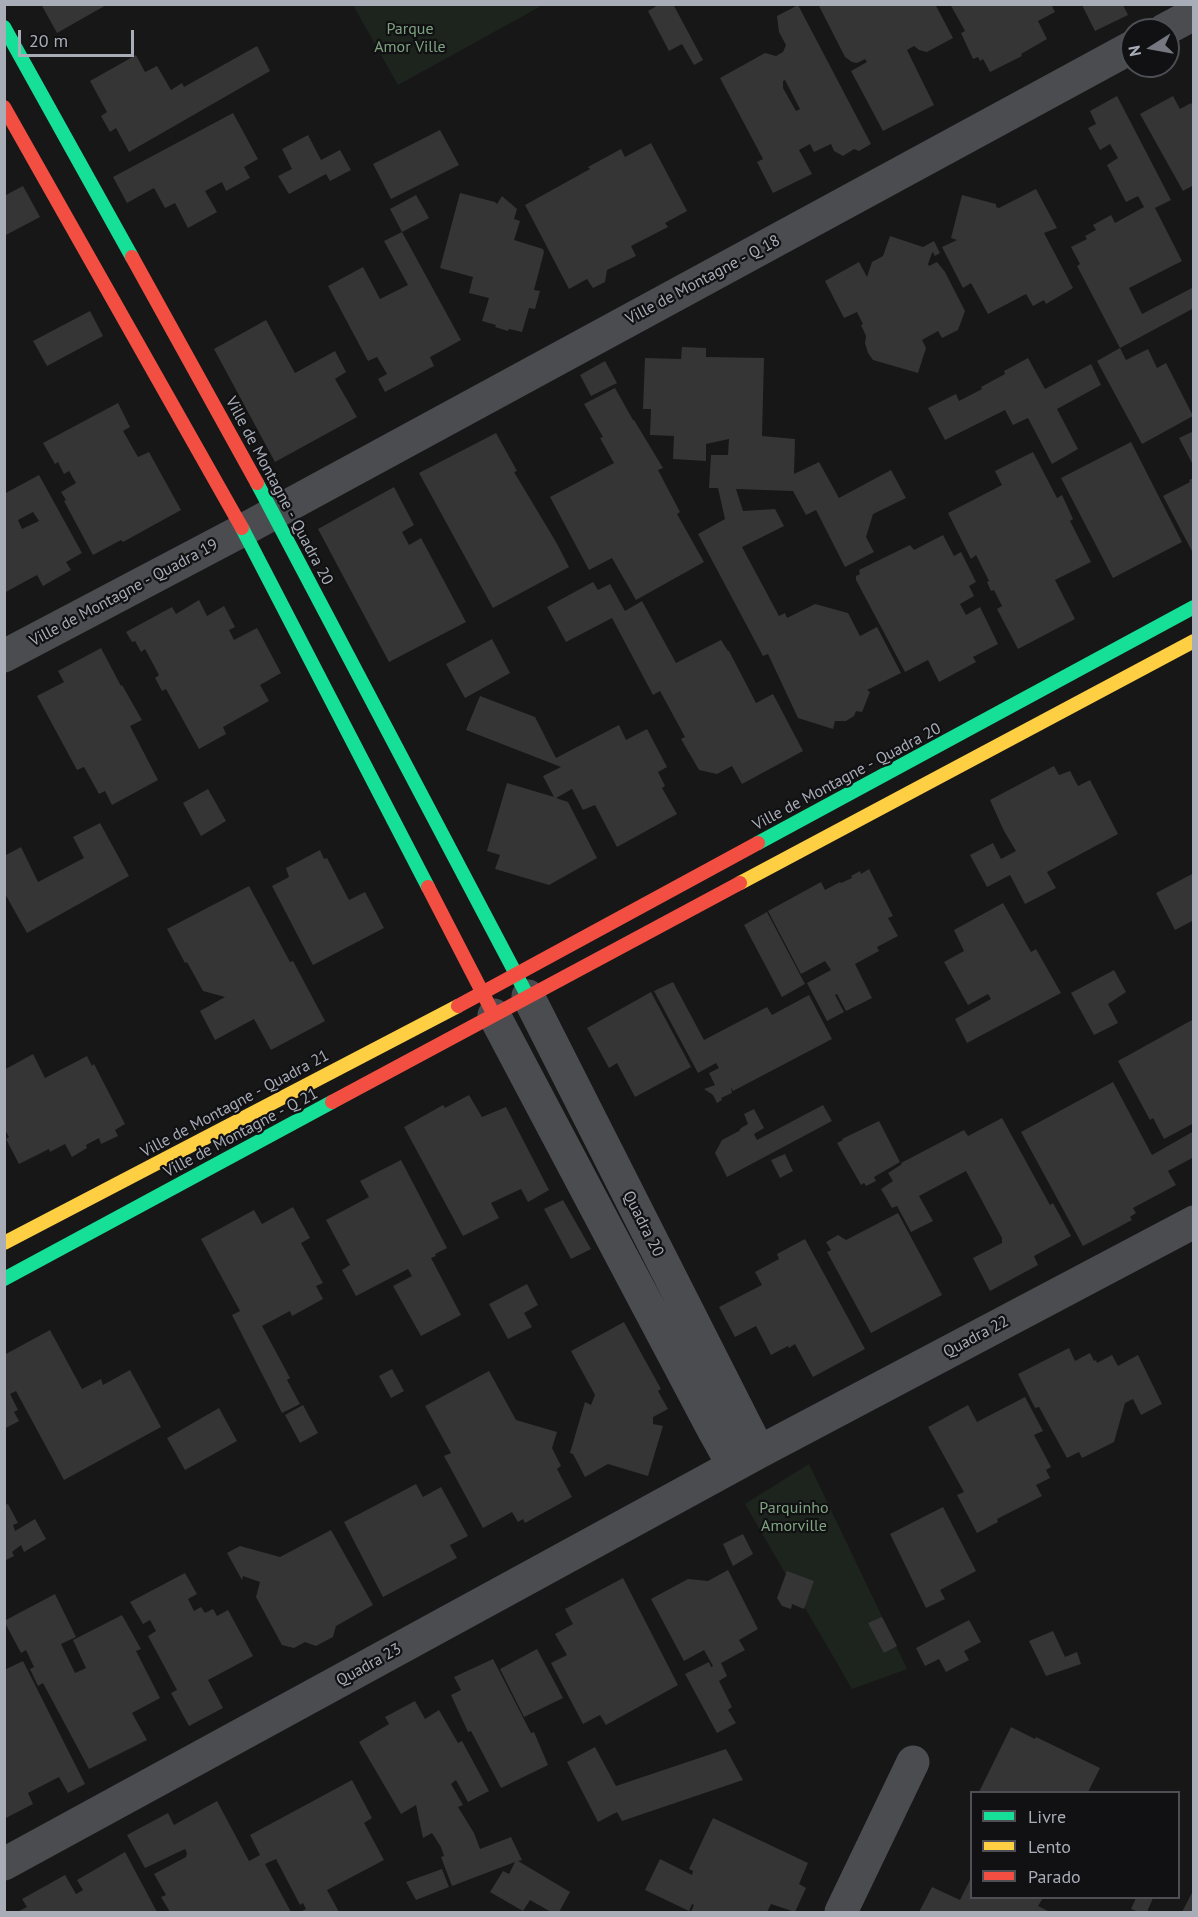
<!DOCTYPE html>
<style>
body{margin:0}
#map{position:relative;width:1198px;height:1917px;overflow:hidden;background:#171717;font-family:"PT Sans",sans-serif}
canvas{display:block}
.frame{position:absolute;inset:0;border:6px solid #a8adb8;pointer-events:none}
.legend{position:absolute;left:970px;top:1791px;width:210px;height:108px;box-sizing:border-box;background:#111113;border:2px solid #4d4f55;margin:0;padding:8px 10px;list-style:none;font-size:18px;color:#a8adb8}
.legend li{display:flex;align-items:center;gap:12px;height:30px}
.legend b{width:30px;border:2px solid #4d4f55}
.north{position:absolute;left:1120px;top:18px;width:60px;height:60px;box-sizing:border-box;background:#111113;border:2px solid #4d4f55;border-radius:50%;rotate:259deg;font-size:16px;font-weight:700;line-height:24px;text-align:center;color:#a8adb8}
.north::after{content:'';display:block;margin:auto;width:21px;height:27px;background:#757880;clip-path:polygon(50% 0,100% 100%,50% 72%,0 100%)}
.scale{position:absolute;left:18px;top:30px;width:116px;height:27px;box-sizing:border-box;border:3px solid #a8adb8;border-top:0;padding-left:8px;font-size:18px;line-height:21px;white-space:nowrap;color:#a8adb8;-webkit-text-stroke:4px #111113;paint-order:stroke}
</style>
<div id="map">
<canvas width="1198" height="1917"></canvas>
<div class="frame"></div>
<ul class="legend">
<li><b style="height:8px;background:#16e098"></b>Livre</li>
<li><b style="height:8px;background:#ffcf43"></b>Lento</li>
<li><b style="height:8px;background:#f24e42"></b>Parado</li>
</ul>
<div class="north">N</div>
<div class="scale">20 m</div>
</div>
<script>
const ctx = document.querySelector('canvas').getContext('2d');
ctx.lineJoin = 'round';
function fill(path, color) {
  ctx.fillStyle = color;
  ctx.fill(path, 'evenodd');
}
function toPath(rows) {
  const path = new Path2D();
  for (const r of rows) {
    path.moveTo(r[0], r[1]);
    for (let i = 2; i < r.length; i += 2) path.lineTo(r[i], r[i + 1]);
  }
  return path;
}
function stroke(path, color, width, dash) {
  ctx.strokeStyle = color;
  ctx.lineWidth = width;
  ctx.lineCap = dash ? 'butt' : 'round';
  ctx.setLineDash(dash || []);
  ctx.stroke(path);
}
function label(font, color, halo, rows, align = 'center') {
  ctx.font = font + ' "PT Sans",sans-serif';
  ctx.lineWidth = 4.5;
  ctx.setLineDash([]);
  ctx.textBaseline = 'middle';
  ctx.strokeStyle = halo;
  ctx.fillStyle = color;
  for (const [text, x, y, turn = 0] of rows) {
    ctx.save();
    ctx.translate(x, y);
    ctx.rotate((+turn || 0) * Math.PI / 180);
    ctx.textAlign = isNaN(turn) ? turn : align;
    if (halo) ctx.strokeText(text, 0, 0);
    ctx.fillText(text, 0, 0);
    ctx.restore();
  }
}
fill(toPath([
 [353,5,543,5,398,85],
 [809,1464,907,1669,852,1689,745,1504]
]), '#1d241e');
fill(toPath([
 [41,4,108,4,57,33],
 [660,4,673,4,703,60,694,65,682,44,669,51,648,11],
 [818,4,935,4,953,38,927,52,919,50,914,46,907,50,934,105,883,131,851,71,867,62,865,59,857,63,852,62,845,57],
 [950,4,1051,4,1055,12,1038,21,1047,39,1021,54,1022,56,990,72,983,59,980,61,978,57,973,59,961,33,965,31],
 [798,5,871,144,859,151,854,149,843,156,834,151,831,144,814,152,810,144,799,150,812,174,773,193,757,162,763,159,720,78,765,53,776,56,783,52,786,45,779,32,777,16],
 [785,80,800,109,796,111,783,88,783,81],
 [1082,5,1123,5,1128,15,1095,31],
 [257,46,270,71,129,152,116,128,110,132,101,116,107,112,90,81,136,55,145,72,157,66,171,90,182,83,184,87],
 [1117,96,1171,200,1155,208,1182,261,1129,288,1142,314,1194,287,1194,308,1120,348,1077,266,1080,264,1071,247,1087,239,1085,236,1096,230,1093,225,1111,215,1115,223,1144,207,1138,196,1126,202,1107,165,1118,158,1110,144,1100,150,1088,128,1096,124,1090,111],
 [1173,96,1180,109,1191,103,1194,108,1194,185,1183,191,1140,114],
 [233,113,258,159,244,167,250,178,226,191,222,182,205,191,217,212,188,228,175,203,165,208,154,188,127,203,113,177],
 [440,130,459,165,391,199,373,164],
 [308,135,321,160,340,150,351,170,330,181,326,174,289,194,278,176,292,169,282,149],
 [651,143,687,211,665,223,668,227,631,246,636,256,607,270,605,282,593,288,587,279,569,289,525,205,590,169,588,167,621,149,625,157],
 [23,186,40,217,4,236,4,196],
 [1036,189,1057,228,1044,233,1073,288,1046,304,1044,300,1033,306,1026,294,988,314,971,283,963,288,942,247,957,240,951,238,962,195,996,204,996,207,999,208],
 [460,193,495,202,497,204,502,196,517,209,514,219,520,221,514,240,543,249,544,252,534,290,540,291,535,309,529,308,522,332,509,329,508,331,495,327,496,325,482,321,489,298,469,293,473,277,440,268],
 [416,195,429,218,402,232,390,209],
 [402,232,461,340,430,357,434,366,385,392,378,379,387,374,377,357,368,361,328,286,363,267,380,299,408,285,384,241],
 [890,236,923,247,934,241,940,253,935,256,933,252,932,253,928,264,929,266,937,262,945,272,965,311,958,330,942,338,938,331,922,340,926,348,918,373,873,360,868,353,865,343,866,336,861,325,863,324,857,312,844,318,825,281,859,262,867,277,872,262,883,256],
 [90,311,103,336,47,366,33,341],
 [266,320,295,373,335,351,346,372,335,379,357,417,275,462,214,349],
 [682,347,706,348,706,357,764,358,762,436,795,439,794,474,819,462,839,498,891,470,906,498,873,514,866,537,874,552,845,567,816,510,806,515,793,491,736,489,743,511,775,509,784,526,742,547,779,616,785,613,787,618,815,604,848,613,860,636,877,627,901,673,867,690,870,692,862,712,856,711,854,716,846,721,835,721,833,729,798,718,768,654,763,656,698,534,725,519,718,488,709,488,711,455,728,455,729,439,706,444,706,461,673,459,674,436,650,435,651,409,643,409,645,358,681,359],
 [1120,348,1126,360,1148,349,1157,368,1166,363,1193,416,1142,444,1097,361],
 [1028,358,1045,389,1091,364,1101,385,1057,409,1078,449,1052,464,1028,418,1013,425,1005,410,945,440,928,408,956,394,959,401,982,389,981,387,1005,374,1004,371],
 [605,361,617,383,591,396,580,375],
 [615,388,633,420,634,420,663,468,658,470,680,512,677,514,704,562,636,600,612,558,589,570,550,497,614,463,600,438,603,437,584,404],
 [118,403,130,427,123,431,138,457,149,452,181,510,123,542,121,540,93,555,64,501,66,500,61,492,76,483,69,471,64,474,58,462,55,464,43,443],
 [1194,431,1194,467,1179,438],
 [496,433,517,471,514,472,556,542,569,567,493,608,419,473],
 [1131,442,1182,542,1113,578,1061,478],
 [1033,452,1057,498,1062,495,1073,519,1070,521,1091,562,1055,580,1075,619,1018,649,997,609,1002,606,994,590,991,591,987,582,989,581,976,555,971,559,948,513,1002,485,995,471],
 [39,475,82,553,66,562,71,570,43,586,37,575,4,593,4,494],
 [33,512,39,521,22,529,18,520],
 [1194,478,1194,555,1163,496,1190,482,1189,480],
 [394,487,414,525,402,532,409,545,421,538,466,622,389,662,318,529],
 [943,535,954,556,961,552,976,582,969,586,974,596,960,604,966,615,980,607,998,644,973,657,976,662,939,682,928,660,905,672,856,580,856,576,860,574,859,570,910,545,914,550],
 [593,582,598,590,610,584,625,611,642,601,676,663,721,640,728,651,729,651,756,703,773,694,803,751,742,784,732,766,717,774,699,770,681,739,685,737,660,691,653,695,612,618,566,642,547,607],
 [199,600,207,616,224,606,235,627,229,630,234,640,257,628,281,673,260,685,269,701,223,727,226,734,199,749,166,689,162,691,155,678,159,675,145,649,141,652,135,641,132,642,126,632,172,607,176,614],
 [492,639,510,673,465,698,446,664],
 [101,648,121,686,122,685,142,720,130,726,158,780,112,805,105,791,99,794,84,767,77,770,37,696,64,682,58,671],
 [480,696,535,717,556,758,619,725,626,740,647,729,667,767,658,772,665,786,662,788,677,814,617,847,595,805,583,810,572,789,556,798,568,802,597,858,549,885,495,869,500,855,487,851,507,783,554,797,543,776,561,767,466,730],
 [1054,766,1059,775,1070,771,1078,786,1090,780,1118,834,1047,872,1056,888,1025,904,1010,875,987,887,970,855,993,843,1001,859,1016,851,1004,831,990,800],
 [208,789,226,821,201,836,183,803],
 [100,823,129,876,27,933,4,892,4,856,21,847,38,882,84,858,73,837],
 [320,850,324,859,327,858,349,900,365,892,384,928,313,965,272,886,289,877,286,868],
 [869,869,893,916,888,918,898,936,877,947,879,951,855,964,872,998,846,1011,837,994,835,995,844,1012,827,1021,807,983,831,970,825,961,801,974,768,911,821,882,825,890,840,882,841,883,852,878,851,876,860,871,861,874],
 [1194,873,1194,920,1175,930,1156,893],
 [249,886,290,962,293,961,325,1021,271,1050,254,1019,215,1040,200,1011,225,997,203,991,187,962,185,963,167,929],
 [1003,903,1031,952,1036,949,1061,993,967,1043,955,1019,991,999,988,994,968,1005,944,962,964,951,954,930],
 [767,912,805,984,782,997,744,925],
 [1114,970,1126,992,1108,1004,1118,1023,1094,1035,1071,993],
 [673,982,704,1040,767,1007,772,1015,809,995,832,1039,733,1091,731,1087,732,1093,721,1098,722,1100,717,1103,713,1095,704,1089,715,1085,709,1073,719,1068,716,1063,698,1073,654,991],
 [651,992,691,1067,635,1097,617,1063,609,1068,587,1028],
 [1192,1020,1194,1023,1194,1096,1192,1097,1194,1100,1194,1123,1164,1139,1153,1118,1150,1120,1118,1061],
 [33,1054,45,1078,87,1056,92,1066,94,1064,125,1124,115,1130,118,1136,101,1144,99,1138,86,1145,87,1148,72,1157,65,1144,50,1152,49,1149,19,1164,6,1139,9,1137,4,1128,4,1070],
 [1113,1082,1152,1155,1194,1131,1194,1157,1168,1171,1176,1185,1133,1208,1136,1213,1130,1217,1132,1220,1083,1246,1021,1132],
 [469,1095,482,1117,506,1107,549,1190,528,1202,521,1189,491,1203,499,1218,463,1236,404,1127,443,1105,445,1108],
 [823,1105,832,1121,727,1177,715,1153,722,1140,739,1131,741,1128,748,1124,744,1114,754,1109,764,1128,754,1134,757,1140],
 [1002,1118,1050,1205,1053,1203,1071,1236,1034,1256,1038,1265,990,1291,973,1258,1002,1243,1002,1238,966,1171,919,1196,933,1221,911,1232,897,1206,892,1208,881,1189,893,1181,888,1173,902,1164,901,1163,964,1130,968,1136],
 [879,1121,900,1162,874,1177,876,1181,866,1186,864,1183,861,1185,837,1143,843,1140,842,1139],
 [785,1154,793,1171,780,1178,771,1160],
 [401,1160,447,1248,435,1254,436,1256,431,1258,461,1315,421,1336,393,1286,412,1276,408,1269,356,1296,342,1270,350,1265,326,1220,369,1197,360,1181],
 [563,1200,591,1249,571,1259,544,1209],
 [293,1207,310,1238,301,1243,323,1283,316,1286,323,1299,292,1316,290,1311,262,1326,290,1378,287,1380,300,1404,282,1413,232,1315,240,1311,201,1239,254,1210,262,1224],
 [898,1213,942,1295,871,1333,827,1252,831,1250,826,1242,838,1235,846,1240],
 [805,1239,865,1349,813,1377,795,1344,789,1348,788,1346,771,1355,756,1326,735,1337,719,1307,762,1285,755,1272,779,1259,777,1254],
 [527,1284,538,1305,524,1313,532,1327,508,1339,489,1304],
 [624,1322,661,1389,658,1391,668,1409,653,1417,653,1424,663,1426,648,1476,608,1464,585,1477,573,1454,570,1453,585,1402,591,1405,595,1395,571,1351],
 [50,1330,82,1389,101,1379,103,1385,130,1370,161,1427,64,1480,16,1391,10,1394,18,1410,14,1412,19,1421,4,1429,4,1355],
 [1069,1348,1075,1361,1090,1353,1094,1361,1096,1360,1097,1363,1112,1355,1118,1366,1138,1355,1162,1404,1141,1415,1133,1399,1125,1403,1114,1442,1082,1458,1079,1452,1067,1458,1039,1407,1035,1408,1018,1374],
 [392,1369,404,1391,391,1398,379,1376],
 [489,1371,516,1420,557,1432,552,1448,561,1466,557,1469,572,1497,525,1523,523,1519,518,1522,512,1512,483,1528,444,1456,451,1453,425,1406],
 [1025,1397,1043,1431,1034,1435,1051,1467,1046,1470,1050,1478,1036,1485,1042,1496,997,1519,998,1522,977,1533,957,1495,964,1492,928,1427,968,1405,977,1422],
 [303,1405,318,1433,300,1443,285,1415],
 [219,1408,237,1441,185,1470,167,1438],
 [416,1484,423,1497,441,1487,468,1536,450,1545,457,1558,383,1597,344,1522],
 [8,1504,18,1523,13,1525,15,1531,35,1519,46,1539,24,1552,21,1545,12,1552,14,1556,4,1561,4,1505],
 [943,1507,976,1571,940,1590,945,1599,926,1608,890,1534],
 [331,1530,373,1605,336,1626,333,1637,316,1646,305,1642,294,1648,282,1645,256,1597,260,1582,243,1576,242,1580,227,1553,240,1546,280,1557],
 [743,1534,753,1554,733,1566,723,1544],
 [728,1570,758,1629,739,1640,745,1650,721,1663,727,1676,719,1681,732,1707,728,1710,736,1723,717,1733,685,1674,709,1662,711,1667,713,1666,704,1650,684,1661,651,1599,688,1579,708,1581],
 [787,1571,814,1581,804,1609,792,1604,791,1609,782,1606,777,1598],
 [185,1573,197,1594,188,1599,194,1611,201,1607,205,1613,213,1609,217,1616,228,1610,253,1656,208,1680,223,1708,189,1726,171,1693,177,1690,148,1636,156,1631,150,1620,143,1624,130,1602],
 [623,1578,678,1685,606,1725,600,1715,583,1724,551,1663,567,1655,555,1634,573,1624,565,1609],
 [55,1594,76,1637,61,1644,75,1673,86,1668,73,1640,122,1615,141,1649,136,1651,160,1698,132,1713,147,1740,89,1769,43,1683,38,1686,30,1669,34,1667,26,1650,21,1653,4,1621],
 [882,1617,897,1646,884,1653,868,1623],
 [969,1620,981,1642,964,1651,969,1660,946,1672,939,1659,925,1666,916,1648],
 [1053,1631,1065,1657,1077,1652,1081,1664,1046,1676,1029,1641],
 [537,1649,563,1698,524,1717,500,1669],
 [493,1659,531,1733,534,1732,548,1765,501,1788,471,1731,468,1732,451,1695,461,1690,454,1677],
 [23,1661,85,1784,68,1793,59,1777,28,1793,33,1804,4,1819,4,1670],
 [415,1701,425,1719,439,1710,458,1743,462,1741,489,1791,468,1802,456,1780,451,1784,463,1805,458,1807,474,1833,480,1849,511,1837,522,1860,518,1861,570,1892,559,1912,551,1912,530,1900,523,1911,490,1892,503,1871,509,1874,515,1862,452,1886,441,1857,444,1856,441,1847,432,1833,423,1838,416,1805,401,1814,359,1742,389,1724,385,1717],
 [1011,1727,1035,1739,1036,1737,1100,1768,1088,1792,979,1792],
 [595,1747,616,1786,726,1749,743,1780,622,1821,617,1812,598,1822,567,1762],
 [352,1780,372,1818,364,1823,384,1860,327,1890,339,1912,300,1912,306,1909,303,1903,300,1905,276,1859,265,1864,291,1912,170,1912,161,1897,166,1895,154,1874,186,1857,187,1853,185,1849,145,1868,127,1835,168,1813,174,1825,217,1801,249,1861,260,1855,250,1835],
 [713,1818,808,1863,799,1884,806,1888,795,1912,771,1904,767,1912,691,1912,694,1905,692,1904,689,1911,645,1890,660,1859,692,1875,693,1871,689,1869],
 [125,1852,157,1912,17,1912,27,1907,22,1899,65,1875,76,1894,83,1890,77,1880],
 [442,1869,449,1887,416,1900,406,1882],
 [972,1876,972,1898,1043,1898,1038,1906,1050,1912,919,1912,932,1887,960,1900],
 [1194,1889,1194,1912,1182,1912],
 [1136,1898,1153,1898,1147,1912,1139,1912,1131,1909]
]), '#353536');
stroke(toPath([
 [1164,30,1194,14],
 [4,656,243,530,1132,47],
 [528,996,759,1452],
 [494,1015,714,1431,733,1465],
 [4,1864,759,1452,1194,1222],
 [841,1912,913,1762]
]), '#4b4c50', 33);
stroke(toPath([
 [4,27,132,257],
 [257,483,527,995],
 [242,528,428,887],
 [758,843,1194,607],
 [4,1279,332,1102]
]), '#16e098', 14);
stroke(toPath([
 [740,883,1194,641],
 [4,1243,458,1006]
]), '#ffcf43', 14);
stroke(toPath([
 [4,107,242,528],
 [132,257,257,483],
 [428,887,493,1013],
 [458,1006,758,843],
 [332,1102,740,883]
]), '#f24e42', 14);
label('16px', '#7fa381', '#111113', [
 ["Parque",410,29],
 ["Amor Ville",410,47],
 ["Parquinho",794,1508],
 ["Amorville",794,1526]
]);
label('16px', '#a8adb8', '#111113', [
 ["Ville de Montagne - Q 18",703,280,-28],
 ["Ville de Montagne - Quadra 20",279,491,62],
 ["Ville de Montagne - Quadra 19",124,593,-28],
 ["Ville de Montagne - Quadra 20",847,777,-28],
 ["Ville de Montagne - Quadra 21",235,1104,-28],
 ["Ville de Montagne - Q 21",241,1133,-28],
 ["Quadra 20",643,1224,63],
 ["Quadra 22",976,1337,-28],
 ["Quadra 23",369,1665,-29]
]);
</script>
